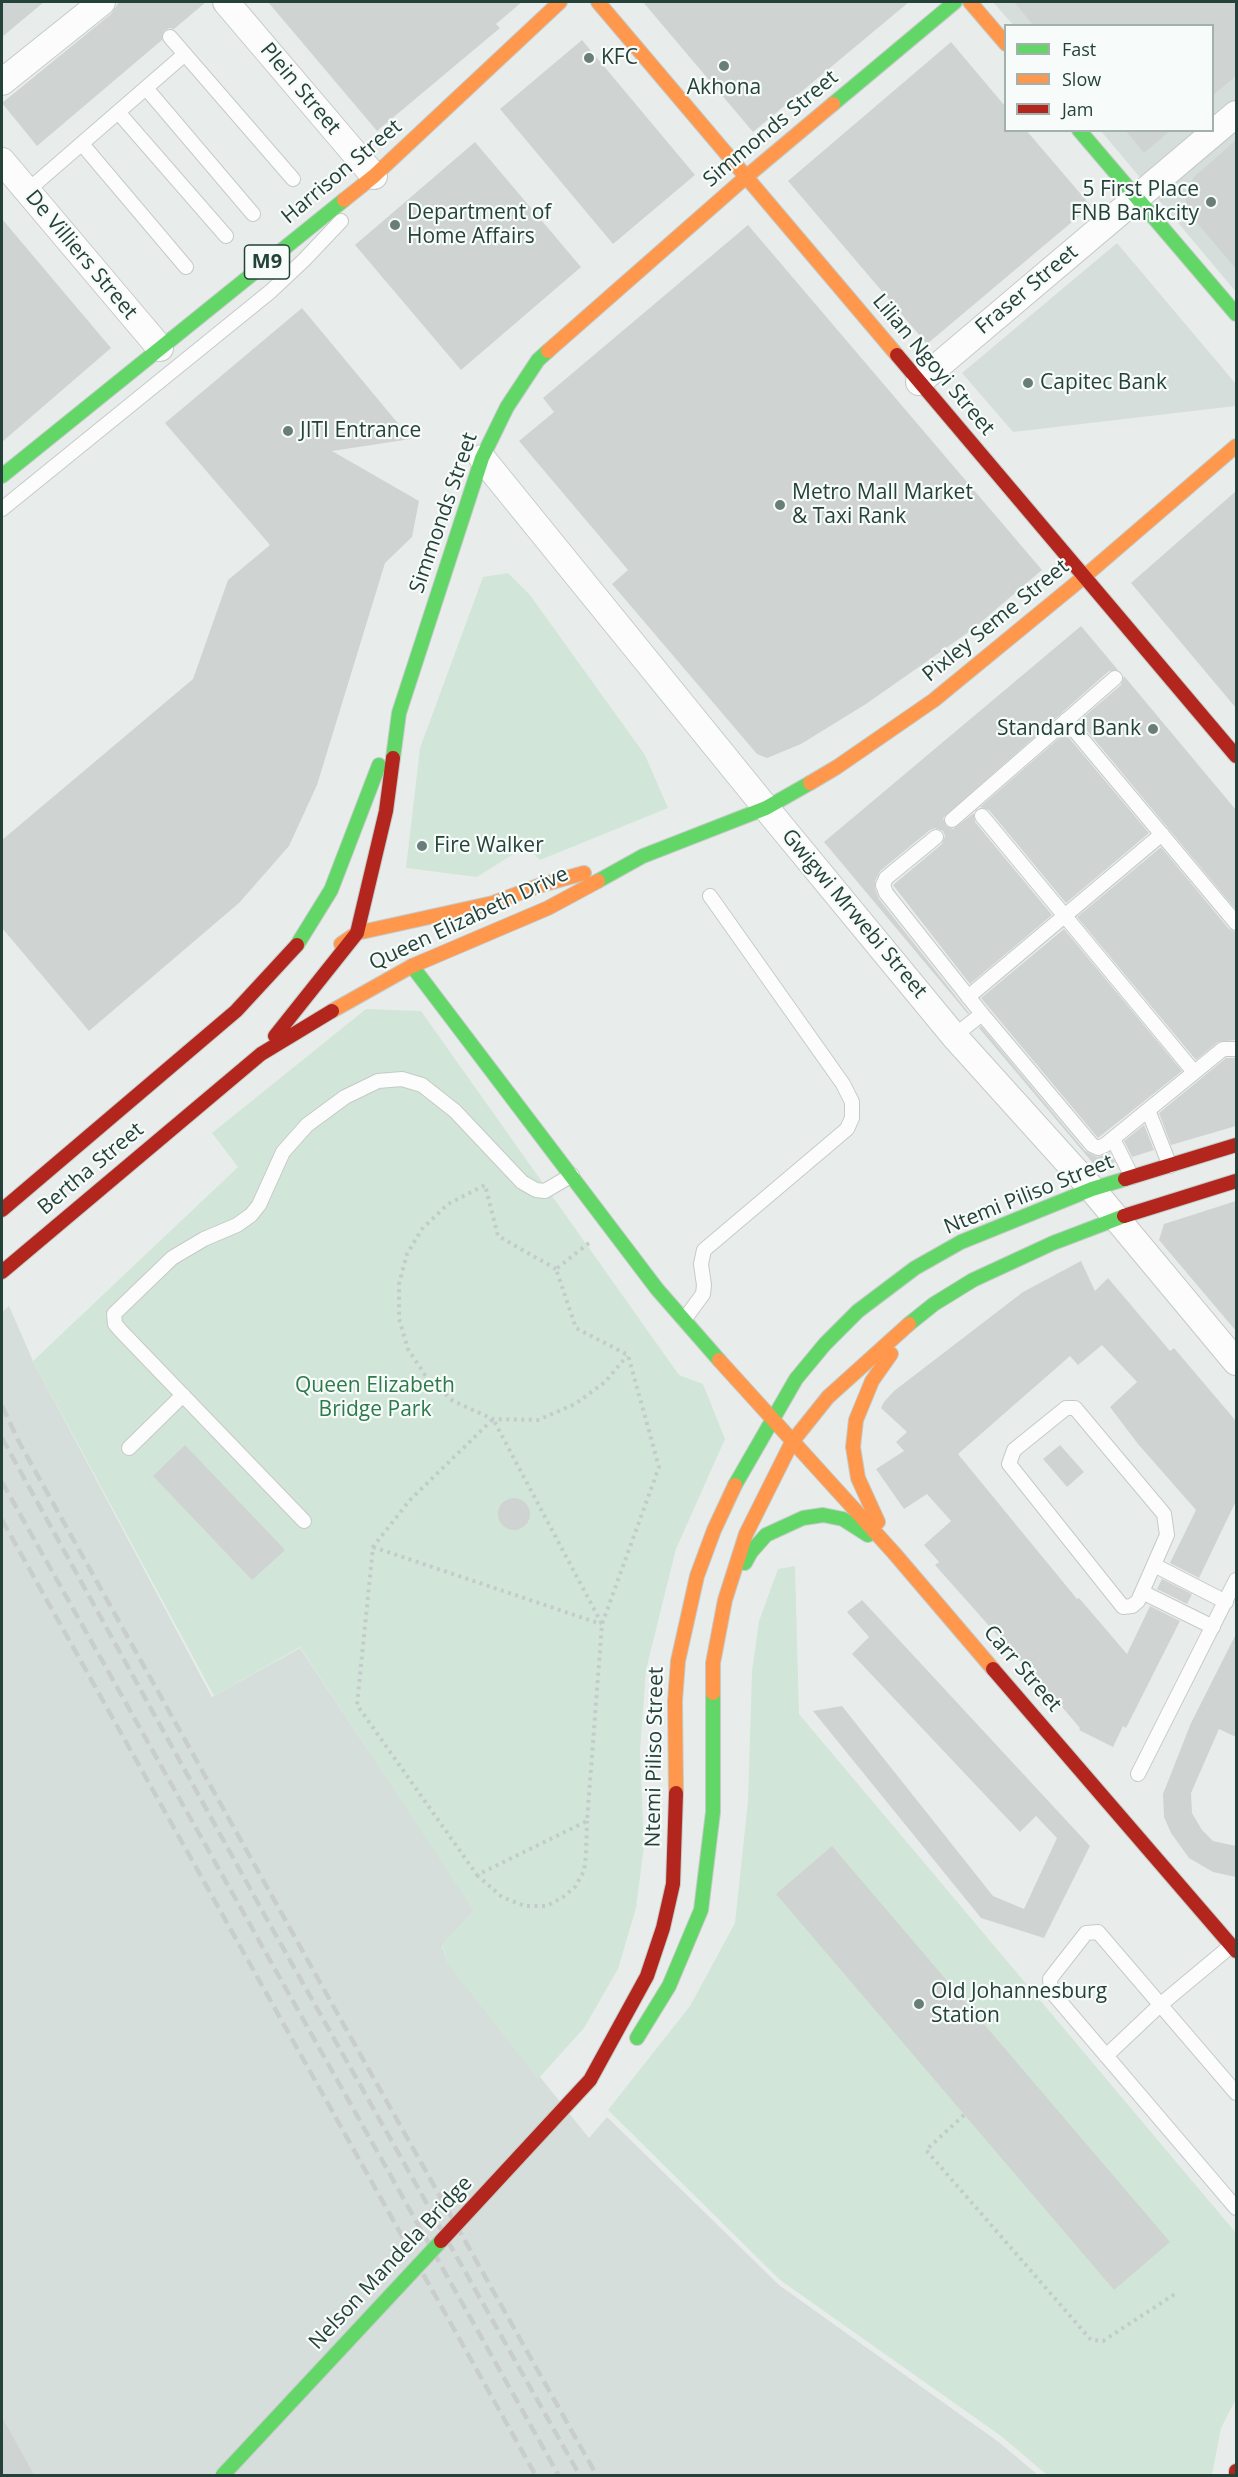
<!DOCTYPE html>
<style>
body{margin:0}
#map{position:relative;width:1238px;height:2477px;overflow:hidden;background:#e8edeb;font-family:"Open Sans",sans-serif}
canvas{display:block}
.frame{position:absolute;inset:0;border:3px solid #24423a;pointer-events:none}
.legend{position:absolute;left:1004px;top:24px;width:210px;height:108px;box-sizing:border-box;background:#f7fbf9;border:2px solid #a3b1ad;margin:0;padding:8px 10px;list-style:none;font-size:18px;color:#24423a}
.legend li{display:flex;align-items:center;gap:12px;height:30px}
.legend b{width:30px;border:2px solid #a3b1ad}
</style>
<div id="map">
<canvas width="1238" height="2477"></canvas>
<div class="frame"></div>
<ul class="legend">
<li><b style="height:8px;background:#63d668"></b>Fast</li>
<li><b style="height:8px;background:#ff974d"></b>Slow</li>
<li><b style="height:8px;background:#b3261e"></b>Jam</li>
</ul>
</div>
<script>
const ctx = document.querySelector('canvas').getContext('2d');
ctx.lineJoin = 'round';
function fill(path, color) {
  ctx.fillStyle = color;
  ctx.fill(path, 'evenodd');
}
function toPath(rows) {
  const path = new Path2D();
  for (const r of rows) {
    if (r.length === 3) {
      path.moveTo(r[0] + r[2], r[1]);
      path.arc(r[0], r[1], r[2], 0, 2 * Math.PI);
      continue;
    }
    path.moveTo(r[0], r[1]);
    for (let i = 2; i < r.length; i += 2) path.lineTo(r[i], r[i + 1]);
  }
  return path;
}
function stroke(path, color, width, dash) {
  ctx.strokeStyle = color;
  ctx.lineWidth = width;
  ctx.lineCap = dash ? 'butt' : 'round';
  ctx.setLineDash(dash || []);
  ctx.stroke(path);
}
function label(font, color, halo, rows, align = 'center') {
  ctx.font = font + ' "Open Sans",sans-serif';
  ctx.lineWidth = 4.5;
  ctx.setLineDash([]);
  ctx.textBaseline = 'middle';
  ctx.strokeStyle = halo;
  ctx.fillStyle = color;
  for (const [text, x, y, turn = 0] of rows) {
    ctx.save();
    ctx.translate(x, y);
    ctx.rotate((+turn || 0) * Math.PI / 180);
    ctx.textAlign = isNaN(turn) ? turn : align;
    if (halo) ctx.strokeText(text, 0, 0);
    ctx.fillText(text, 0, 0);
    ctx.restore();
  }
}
fill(toPath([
 [993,2,1236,2,1236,292,1101,131,1212,130,1212,26,1013,25],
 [1117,243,1236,384,1236,406,1013,432,962,373],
 [9,1306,33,1361,212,1697,300,1648,475,1910,442,1946,447,1961,589,2138,607,2117,779,2285,1000,2443,1038,2475,2,2476,2,1312]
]), '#d6dedb');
fill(toPath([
 [508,573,530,595,645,755,668,808,540,860,526,846,477,877,406,868,420,748,483,577],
 [366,1009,421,1011,679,1375,703,1384,725,1439,676,1549,646,1670,640,1751,644,1846,636,1908,618,1969,584,2028,538,2079,448,1964,442,1944,474,1911,300,1647,214,1696,33,1361,238,1167,212,1133],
 [795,1566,799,1714,1236,2233,1236,2399,1221,2428,1212,2475,1047,2475,1001,2436,780,2280,608,2110,690,2006,735,1923,748,1801,752,1671,759,1621,778,1569]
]), '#d1e6d8');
fill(toPath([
 [2,2,44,2,2,37],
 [119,2,206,2,174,29,169,28,164,31,162,40,37,146,2,103,111,14],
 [268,2,522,2,496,24,500,28,377,131],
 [643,2,909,2,753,132],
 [1014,2,1236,2,1236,76,1212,96,1212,26,1034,26],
 [582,40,695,175,613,244,500,109],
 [951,42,1005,106,1005,130,1026,130,1091,206,927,344,788,181],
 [1125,130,1171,130,1144,153],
 [1236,140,1236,269,1187,211,1185,193,1194,177],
 [475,142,581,267,461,370,355,245],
 [2,219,111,348,2,442],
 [748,225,1042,570,973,629,866,704,801,744,767,758,757,754,612,584,628,570,519,441,554,412,543,398],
 [302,308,411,439,332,451,419,501,412,537,385,563,317,785,289,846,239,903,89,1031,2,928,2,840,193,679,228,580,270,545,165,423],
 [1236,491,1236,708,1131,583],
 [1081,626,1118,670,1109,671,943,818,946,826,953,829,974,813,975,822,1052,915,970,984,893,885,942,844,945,836,943,831,935,828,930,830,880,871,875,881,875,888,879,899,969,1013,968,1014,824,842],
 [1124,676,1236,810,1236,910,1079,721,1121,685],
 [1065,733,1149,833,1066,903,989,810,980,807],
 [1161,847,1229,929,1236,932,1236,1040,1218,1042,1196,1060,1077,917],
 [1064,929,1182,1071,1098,1138,981,998],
 [981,1026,1085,1151,1097,1157,1110,1153,1115,1162,1097,1168,979,1028],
 [1226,1058,1236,1058,1236,1126,1171,1145,1159,1113],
 [1144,1125,1154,1150,1132,1157,1124,1141],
 [1236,1201,1236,1331,1159,1240,1164,1224],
 [1081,1261,1095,1291,1108,1278,1170,1351,1174,1348,1236,1421,1236,1501,1199,1578,1170,1563,1196,1510,1138,1444,1110,1407,1137,1382,1102,1345,1078,1365,1070,1356,958,1454,1077,1599,1079,1598,1127,1654,1150,1606,1180,1621,1126,1728,1123,1726,1113,1747,1079,1730,1080,1728,1037,1678,1034,1681,1020,1665,1022,1663,935,1565,939,1562,924,1545,951,1521,927,1494,904,1509,876,1469,904,1451,896,1442,907,1432,881,1408,884,1402,894,1391,1023,1292],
 [185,1445,285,1550,252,1580,153,1476],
 [1060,1445,1084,1472,1067,1487,1043,1459],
 [514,1514,16],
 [1162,1579,1192,1594,1187,1604,1157,1589],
 [862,1600,1090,1846,1044,1938,981,1918,813,1711,842,1706,993,1896,1024,1909,1057,1838,1036,1816,1020,1832,852,1654,869,1637,847,1612],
 [1236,1634,1236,1737,1219,1729,1191,1793,1192,1813,1202,1830,1213,1841,1236,1846,1236,1877,1213,1872,1189,1858,1171,1833,1164,1817,1163,1794,1191,1723],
 [832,1846,1170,2242,1114,2290,776,1894],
 [2,2417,34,2475,2,2475]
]), '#cfd4d2');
const lane = toPath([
 [170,37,293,179],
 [146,88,253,214],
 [118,112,226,236],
 [82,144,186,267],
 [27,191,185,54],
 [2,509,271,291,304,260,341,221],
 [1066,720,1236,923],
 [982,816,1194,1072],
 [952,820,1115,678],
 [936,837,886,878,883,885,886,893,982,1014,1092,1145,1098,1148,1105,1145,1223,1049,1236,1049],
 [968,997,1162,834],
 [954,1036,982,1014],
 [1148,1110,1170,1166],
 [1113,1139,1132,1177],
 [684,1320,703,1294,704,1285,701,1264,704,1250,847,1129,852,1118,852,1102,843,1084,710,896],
 [1066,1408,1075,1408,1164,1514,1167,1535,1138,1601,1132,1606,1123,1607,1009,1464,1014,1450,1066,1408],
 [129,1448,183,1395],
 [304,1521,121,1331,115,1324,114,1314,172,1258,204,1239,237,1225,251,1215,259,1205,283,1152,307,1125,345,1097,378,1081,402,1079,422,1085,455,1111,522,1182,536,1190,545,1191,572,1175],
 [1154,1565,1226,1602],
 [1142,1592,1213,1627],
 [1138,1774,1236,1580],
 [1106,2056,1160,2005,1232,1945],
 [1236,2093,1098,1932,1086,1933,1050,1979,1051,1991,1236,2208]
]);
const street = toPath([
 [226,2,374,176],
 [2,82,102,2],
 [2,161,160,348],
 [919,382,1236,114],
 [482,458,766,808,954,1036,1092,1189,1236,1362]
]);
const fast = toPath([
 [833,104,955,2],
 [1079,130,1236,314],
 [2,476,344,200],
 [393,758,399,713,482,458,507,407,538,360,548,351],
 [598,881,643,856,766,808,810,783],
 [297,945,331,890,379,765],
 [412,966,657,1289,719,1360],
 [909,1324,934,1304,973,1280,1053,1243,1124,1216],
 [735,1485,796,1379,825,1344,858,1311,915,1268,961,1242,1092,1189,1125,1179],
 [745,1563,751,1552,766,1535,803,1518,823,1515,843,1519,868,1535],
 [637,2038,669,1986,701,1910,713,1812,713,1693]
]);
const slow = toPath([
 [598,2,897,355],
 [970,2,1006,44],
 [344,200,374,176,560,2],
 [548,351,746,177,833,104],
 [810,783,837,767,934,700,1085,576,1236,446],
 [341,944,357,933,493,903,538,886,584,873],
 [332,1011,412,966,548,908,598,881],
 [719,1360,894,1553,993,1669],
 [878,1522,858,1478,853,1447,856,1420,872,1381,891,1354],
 [713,1693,713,1663,725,1600,746,1534,792,1442,828,1397,909,1324],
 [676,1793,675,1701,678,1661,697,1576,714,1530,735,1485]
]);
const jam = toPath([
 [897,355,1236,756],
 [275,1036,357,933,386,811,393,758],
 [1125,1179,1236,1145],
 [2,1210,236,1011,297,945],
 [1124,1216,1236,1181],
 [2,1272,261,1054,332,1011],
 [993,1669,1236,1951],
 [590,2080,647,1976,663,1928,673,1884,676,1793],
 [1236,2471,1236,2476]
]);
stroke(lane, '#c5cac8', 16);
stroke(street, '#c5cac8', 28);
stroke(fast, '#c3cbc8', 16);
stroke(slow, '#c3cbc8', 16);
stroke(jam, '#c3cbc8', 16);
stroke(toPath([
 [589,1243,556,1269,576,1328,628,1355,659,1467,602,1624,587,1821,477,1875,357,1705,373,1547,409,1501,493,1419,602,1624],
 [556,1269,498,1236,485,1185,448,1204,422,1229,407,1254,399,1284,399,1319,408,1349,425,1375,453,1401,493,1419,538,1420,575,1404,605,1382,627,1356],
 [373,1547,601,1624],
 [477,1875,502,1897,525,1906,546,1906,562,1898,575,1887,584,1871,586,1855,587,1821],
 [964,2115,926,2150,1091,2340,1103,2341,1178,2292]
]), '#c3ccca', 4, [3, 4.5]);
stroke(lane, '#fcfcfc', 14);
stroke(street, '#fcfcfc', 26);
stroke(fast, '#63d668', 14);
stroke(slow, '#ff974d', 14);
stroke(jam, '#b3261e', 14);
stroke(toPath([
 [2,1406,19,1442,341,2020,597,2476],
 [2,1438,269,1923,580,2476],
 [2,1482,559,2476],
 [2,1520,536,2476]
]), '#c9cdcc', 4.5, [12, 6]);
const fastBridge = toPath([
 [222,2476,441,2241]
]);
const jamBridge = toPath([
 [441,2241,590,2080]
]);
stroke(fastBridge, '#c3cbc8', 16, []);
stroke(jamBridge, '#c3cbc8', 16, []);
stroke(fastBridge, '#63d668', 14);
stroke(jamBridge, '#b3261e', 14);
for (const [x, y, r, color] of [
 [589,58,6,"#697e78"],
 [724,66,6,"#697e78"],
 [1211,202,6,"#697e78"],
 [395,225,6,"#697e78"],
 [1028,383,6,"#697e78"],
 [288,431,6,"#697e78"],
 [780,505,6,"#697e78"],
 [1153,729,6,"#697e78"],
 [422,846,6,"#697e78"],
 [919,2004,6,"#697e78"]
]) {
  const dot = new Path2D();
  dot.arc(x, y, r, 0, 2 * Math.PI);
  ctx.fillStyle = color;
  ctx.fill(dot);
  stroke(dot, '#f7fbf9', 2);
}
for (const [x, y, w] of [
 [267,262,45]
]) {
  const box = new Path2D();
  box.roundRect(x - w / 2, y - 17, w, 34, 4.5);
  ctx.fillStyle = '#f7fbf9';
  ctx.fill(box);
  stroke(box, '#24423a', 1.5);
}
label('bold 20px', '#24423a', null, [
 ["M9",267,262]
]);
label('21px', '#24423a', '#f7fbf9', [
 ["KFC",601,58],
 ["Akhona",724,88,"center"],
 ["5 First Place",1199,190,"right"],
 ["FNB Bankcity",1199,214,"right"],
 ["Department of",407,213],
 ["Home Affairs",407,237],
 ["Capitec Bank",1040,383],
 ["JITI Entrance",300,431],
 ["Metro Mall Market",792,493],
 ["& Taxi Rank",792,517],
 ["Standard Bank",1141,729,"right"],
 ["Fire Walker",434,846],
 ["Old Johannesburg",931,1992],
 ["Station",931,2016]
], 'left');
label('21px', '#24423a', '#f7fbf9', [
 ["Plein Street",300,89,50],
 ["Simmonds Street",771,129,-40],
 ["Harrison Street",342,172,-40],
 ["De Villiers Street",81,255,50],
 ["Fraser Street",1027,290,-40],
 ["Lilian Ngoyi Street",933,365,50],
 ["Simmonds Street",444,513,-71],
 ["Pixley Seme Street",996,621,-39],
 ["Gwigwi Mrwebi Street",854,914,50],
 ["Queen Elizabeth Drive",469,919,-25],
 ["Bertha Street",91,1169,-40],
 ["Ntemi Piliso Street",1029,1195,-22],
 ["Carr Street",1022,1669,49],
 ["Ntemi Piliso Street",655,1757,-89],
 ["Nelson Mandela Bridge",391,2263,-47]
]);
label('21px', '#2d7a4b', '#f7fbf9', [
 ["Queen Elizabeth",375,1386],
 ["Bridge Park",375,1410]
]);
</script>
